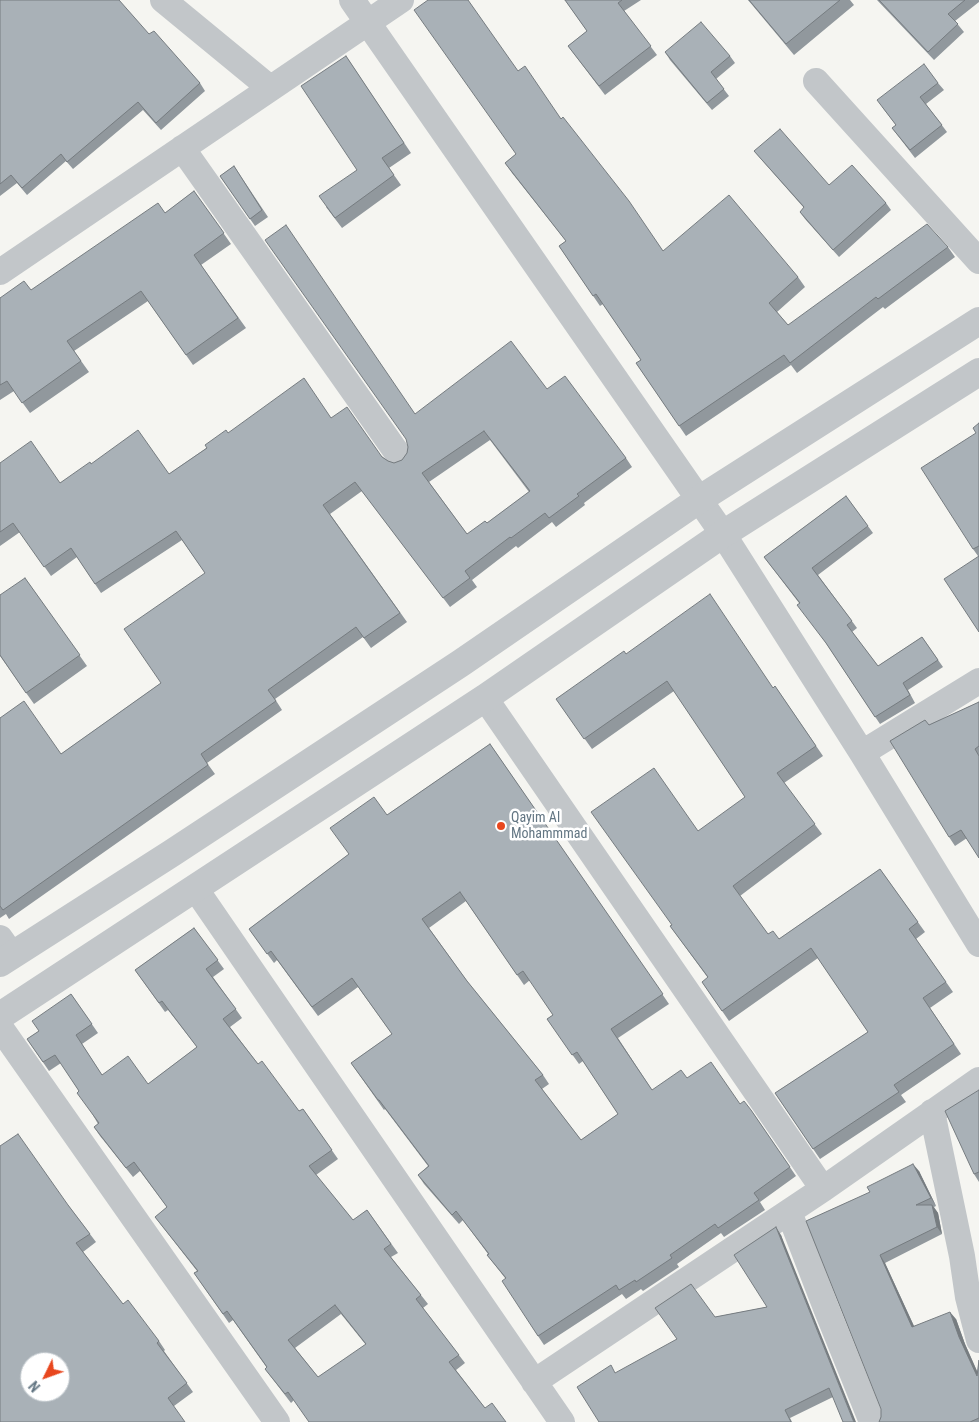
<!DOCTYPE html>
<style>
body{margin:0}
#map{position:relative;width:979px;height:1422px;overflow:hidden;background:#f5f5f1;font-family:"Roboto Condensed",sans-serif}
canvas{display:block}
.north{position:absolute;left:20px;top:1352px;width:50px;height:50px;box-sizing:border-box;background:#fff;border:1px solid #c1c8cd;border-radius:50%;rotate:228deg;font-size:14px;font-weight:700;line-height:20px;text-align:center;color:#637683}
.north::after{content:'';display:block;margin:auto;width:18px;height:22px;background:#e8471e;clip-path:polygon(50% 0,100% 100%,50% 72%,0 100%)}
</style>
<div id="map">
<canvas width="979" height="1422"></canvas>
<div class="north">N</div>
</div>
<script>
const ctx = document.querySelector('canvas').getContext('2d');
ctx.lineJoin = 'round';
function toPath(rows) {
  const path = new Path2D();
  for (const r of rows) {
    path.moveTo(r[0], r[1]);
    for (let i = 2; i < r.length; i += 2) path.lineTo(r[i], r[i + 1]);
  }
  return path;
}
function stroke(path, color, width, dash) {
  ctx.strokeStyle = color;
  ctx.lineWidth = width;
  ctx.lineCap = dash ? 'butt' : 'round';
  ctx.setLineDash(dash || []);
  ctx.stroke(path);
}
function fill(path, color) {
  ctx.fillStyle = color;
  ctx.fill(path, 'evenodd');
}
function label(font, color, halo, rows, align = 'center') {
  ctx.font = font + ' "Roboto Condensed",sans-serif';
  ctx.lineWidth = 5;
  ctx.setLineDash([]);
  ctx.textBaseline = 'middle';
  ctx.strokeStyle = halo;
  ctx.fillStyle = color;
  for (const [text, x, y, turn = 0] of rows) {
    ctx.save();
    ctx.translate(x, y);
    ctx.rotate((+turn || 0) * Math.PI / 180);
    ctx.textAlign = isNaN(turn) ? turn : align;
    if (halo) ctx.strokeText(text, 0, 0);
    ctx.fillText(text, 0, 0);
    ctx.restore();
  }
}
stroke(toPath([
 [163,0,270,88],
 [352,0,723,534,862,753,979,944],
 [816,81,979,261],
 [182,148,400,457],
 [0,272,401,0],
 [485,698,823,1189],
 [862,753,979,681],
 [195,888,562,1422],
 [0,938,12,955],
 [0,1027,277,1422],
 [932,1112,962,1256,968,1297,979,1340],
 [789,1212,826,1308,872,1422],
 [534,1382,823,1189,979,1080]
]), '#c2c6c9', 26);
stroke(toPath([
 [0,963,172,853,461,663,700,499,979,321],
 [0,1016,485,698,723,534,979,372]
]), '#c2c6c9', 28);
fill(toPath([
 [0,0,149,34,200,83,205,91,161,130,143,110,73,169,66,161,27,195,17,183,0,196],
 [565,0,641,0,624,11,657,55,605,95,568,46,587,31],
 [748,0,850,0,854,5,794,55],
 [877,0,979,0,979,2,955,21,964,32,934,60],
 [665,52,730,56,735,63,716,79,729,96,712,110,670,60],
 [346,56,411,153,389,168,401,185,342,228,326,207,357,170],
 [518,71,561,119,663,251,798,277,805,287,777,312,788,325,948,247,955,257,885,309,883,307,797,373,791,365,686,436,636,363,641,360,603,304,600,306,559,246,566,241,512,173,505,163,516,154],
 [938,83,944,90,926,104,947,132,915,158,892,128,896,125,882,107],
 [754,151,829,185,886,203,891,210,839,257,805,219,800,212,804,208,760,158],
 [234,166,268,217,255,226,220,176],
 [194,191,231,244,201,265,246,328,193,365,148,301,74,351,89,372,30,413,14,391,0,400,0,298,31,290,165,213],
 [547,389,626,458,632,467,584,503,585,505,556,527,552,522,518,548,516,546,472,580,477,587,450,607,362,491,330,514,407,622,371,648,363,637,275,699,282,710,207,763,215,774,9,919,6,914,0,918,0,718,61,754,161,683,205,573,182,540,101,593,77,557,51,576,20,532,0,546,0,463,60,483,91,464,169,474,228,433,332,418,388,461,394,463,402,460,407,453,415,414],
 [490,440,529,492,487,523,467,534,429,482],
 [979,423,979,632,978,556,973,549,976,433],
 [846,496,873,533,818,575,857,628,852,632,878,666,922,637,943,667,908,690,915,703,880,724,799,603,764,557],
 [25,578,87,666,34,704,0,656],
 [626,654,773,688,775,686,823,756,784,783,822,834,740,896,768,934,779,939,880,869,925,932,916,939,953,992,930,1008,961,1054,901,1095,906,1102,820,1159,775,1093,868,1032,818,958,729,1021,702,982,708,978,670,926,672,925,745,797,674,691,592,749,556,699],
 [979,702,979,858,967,838,955,846,949,837,929,725],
 [490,744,669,1004,618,1038,652,1090,687,1078,740,1104,751,1110,796,1176,760,1202,765,1210,724,1237,721,1233,677,1264,679,1267,643,1291,641,1289,626,1299,622,1294,544,1345,538,1336,505,1278,487,1255,488,1254,463,1220,459,1224,424,1184,418,1175,428,1166,385,1109,384,1110,351,1063,392,1034,358,987,318,1016,277,960,274,963,249,929,349,854,387,815],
 [466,901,524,985,530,980,553,1015,547,1019,579,1064,583,1061,618,1114,581,1140,542,1089,549,1084,543,1075,467,981,429,928],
 [194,928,224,969,213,977,242,1018,230,1027,258,1064,299,1111,303,1109,338,1159,316,1175,353,1220,367,1210,398,1253,391,1257,428,1304,423,1308,465,1363,456,1370,485,1408,506,1422,294,1400,291,1403,265,1369,267,1368,233,1320,229,1323,194,1273,197,1271,155,1217,167,1207,140,1171,133,1177,100,1136,94,1127,98,1124,79,1091,61,1063,49,1071,27,1039,39,1031,71,994,98,1033,82,1044,102,1075,148,1084,197,1047,168,1010,165,1012,135,970],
 [341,1314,366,1345,318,1377,295,1348],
 [979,1090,979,1182,974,1174],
 [919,1171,936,1206,934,1207,938,1213,942,1234,885,1263,914,1326,956,1319,965,1344,978,1373,979,1360,979,1422,879,1422,881,1417,881,1409,806,1221],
 [68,1205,96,1242,83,1252,123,1304,159,1341,165,1350,164,1351,193,1392,174,1406,0,1422],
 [781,1235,833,1397,790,1418,792,1422,599,1422,677,1339,715,1317,767,1307]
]), '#91989d');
fill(toPath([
 [913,1164,919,1171,936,1206,931,1198],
 [932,1205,938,1213,942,1234,937,1227],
 [776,1227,781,1235,856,1422,854,1422,853,1420],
 [880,1255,885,1263,918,1335,912,1327],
 [950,1312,956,1319,965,1344,979,1376,977,1376,959,1337]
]), '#767c80');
const building = toPath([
 [0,0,119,0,149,34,154,31,200,83,156,123,138,102,67,162,61,154,22,188,11,175,0,184,0,0],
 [428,0,468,0,518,71,525,66,561,119,563,117,629,201,663,251,729,195,798,277,769,303,788,325,927,224,948,247,878,299,876,297,790,363,784,355,679,426,636,363,641,360,596,294,593,296,559,246,566,241,505,163,516,154,414,10,428,0],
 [565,0,622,0,618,3,651,46,599,86,568,46,587,31,565,0],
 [749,0,840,0,786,44,749,0],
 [879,0,965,0,948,14,958,24,928,52,879,0],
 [701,22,730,56,711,72,724,89,707,103,665,52,701,22],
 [346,56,404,143,382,158,394,175,335,218,319,196,357,170,301,86,346,56],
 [924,64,938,83,920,97,942,125,910,150,892,128,896,125,877,100,924,64],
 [780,129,829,185,852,165,886,203,833,250,800,212,804,207,754,151,780,129],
 [234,166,262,210,250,219,220,176,234,166],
 [194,191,224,233,194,255,238,318,186,355,141,291,67,341,81,361,22,403,7,381,0,385,0,298,24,281,31,290,158,203,165,213,194,191],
 [286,225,415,414,511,341,547,389,565,376,626,458,577,494,579,496,549,518,545,513,511,538,510,537,465,571,470,578,443,598,355,482,323,505,400,613,364,638,356,627,268,690,276,701,201,754,208,765,3,910,0,906,0,718,24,701,61,754,161,683,124,629,205,573,176,531,95,584,71,548,44,567,13,523,0,532,0,463,31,441,60,483,90,462,91,464,138,430,169,474,207,448,205,445,226,430,228,433,304,378,331,418,347,407,382,457,388,461,394,463,402,460,407,453,408,447,406,439,265,240,286,225],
 [484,431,530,491,487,523,485,521,467,534,422,473,484,431],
 [979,423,979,546,973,549,921,468,976,433,973,428,979,423],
 [846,496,868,526,812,568,852,621,847,625,878,666,922,637,938,660,903,683,910,695,875,717,826,643,797,605,800,603,764,557,846,496],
 [979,556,979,632,944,579,979,556],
 [25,578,80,655,26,693,0,655,0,595,25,578],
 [710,594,773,688,775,686,816,746,777,773,815,824,733,886,768,934,773,931,779,939,880,869,918,922,909,929,946,982,923,998,954,1044,894,1085,899,1092,813,1149,775,1093,868,1032,811,948,722,1011,702,982,708,977,670,926,672,925,591,812,654,768,698,831,745,797,667,681,584,739,556,699,624,651,626,654,710,594],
 [979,702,979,746,975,749,979,756,979,858,961,830,949,837,890,741,925,720,929,725,979,702],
 [490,744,663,994,611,1029,652,1090,681,1070,687,1078,711,1062,740,1104,744,1101,751,1110,790,1167,754,1193,759,1200,718,1228,715,1224,670,1255,672,1258,636,1282,635,1280,619,1290,616,1285,538,1336,502,1281,506,1278,487,1255,489,1254,456,1211,452,1215,418,1175,429,1166,379,1100,378,1100,351,1063,392,1034,352,978,312,1007,271,951,267,954,249,929,349,854,330,828,374,797,387,815,490,744],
 [460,892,517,975,523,971,553,1015,547,1019,572,1055,577,1052,618,1114,581,1140,535,1080,543,1075,467,981,422,919,460,892],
 [194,928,218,960,206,969,236,1009,223,1019,258,1064,262,1061,299,1111,303,1109,332,1150,309,1166,353,1220,367,1210,391,1244,384,1249,421,1295,416,1299,459,1355,449,1362,485,1408,492,1403,506,1422,309,1422,288,1392,285,1394,265,1369,267,1367,227,1311,223,1314,194,1273,198,1271,155,1217,167,1207,134,1162,126,1168,94,1127,99,1123,77,1093,79,1091,55,1055,43,1062,27,1039,39,1031,32,1021,71,994,92,1024,76,1035,102,1075,128,1056,148,1084,197,1047,162,1001,159,1003,135,970,194,928],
 [335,1305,366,1344,318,1377,288,1340,335,1305],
 [979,1090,979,1172,974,1174,945,1111,979,1090],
 [18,1134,68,1205,90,1234,76,1243,123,1304,128,1300,159,1341,157,1343,187,1383,168,1398,185,1422,0,1422,0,1146,18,1134],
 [30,1362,60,1362,60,1392,30,1392,30,1362],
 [913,1164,931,1198,916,1205,932,1205,937,1227,880,1255,912,1327,950,1312,959,1337,977,1376,979,1360,979,1418,970,1422,879,1422,881,1417,881,1409,806,1221,870,1192,867,1187,913,1164],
 [776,1227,853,1420,854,1422,843,1422,829,1388,785,1410,791,1422,599,1422,577,1387,611,1365,615,1373,677,1339,655,1308,691,1284,715,1317,767,1307,734,1255,776,1227]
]);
fill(building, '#a9b1b7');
stroke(building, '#767c80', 1);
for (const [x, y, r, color] of [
 [501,826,5,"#e8471e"]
]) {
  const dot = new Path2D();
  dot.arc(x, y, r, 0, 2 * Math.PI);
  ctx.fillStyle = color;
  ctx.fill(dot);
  stroke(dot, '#fff', 2);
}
label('14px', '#637683', '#fff', [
 ["Qayim Al",511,818],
 ["Mohammmad",511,834]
], 'left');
</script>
